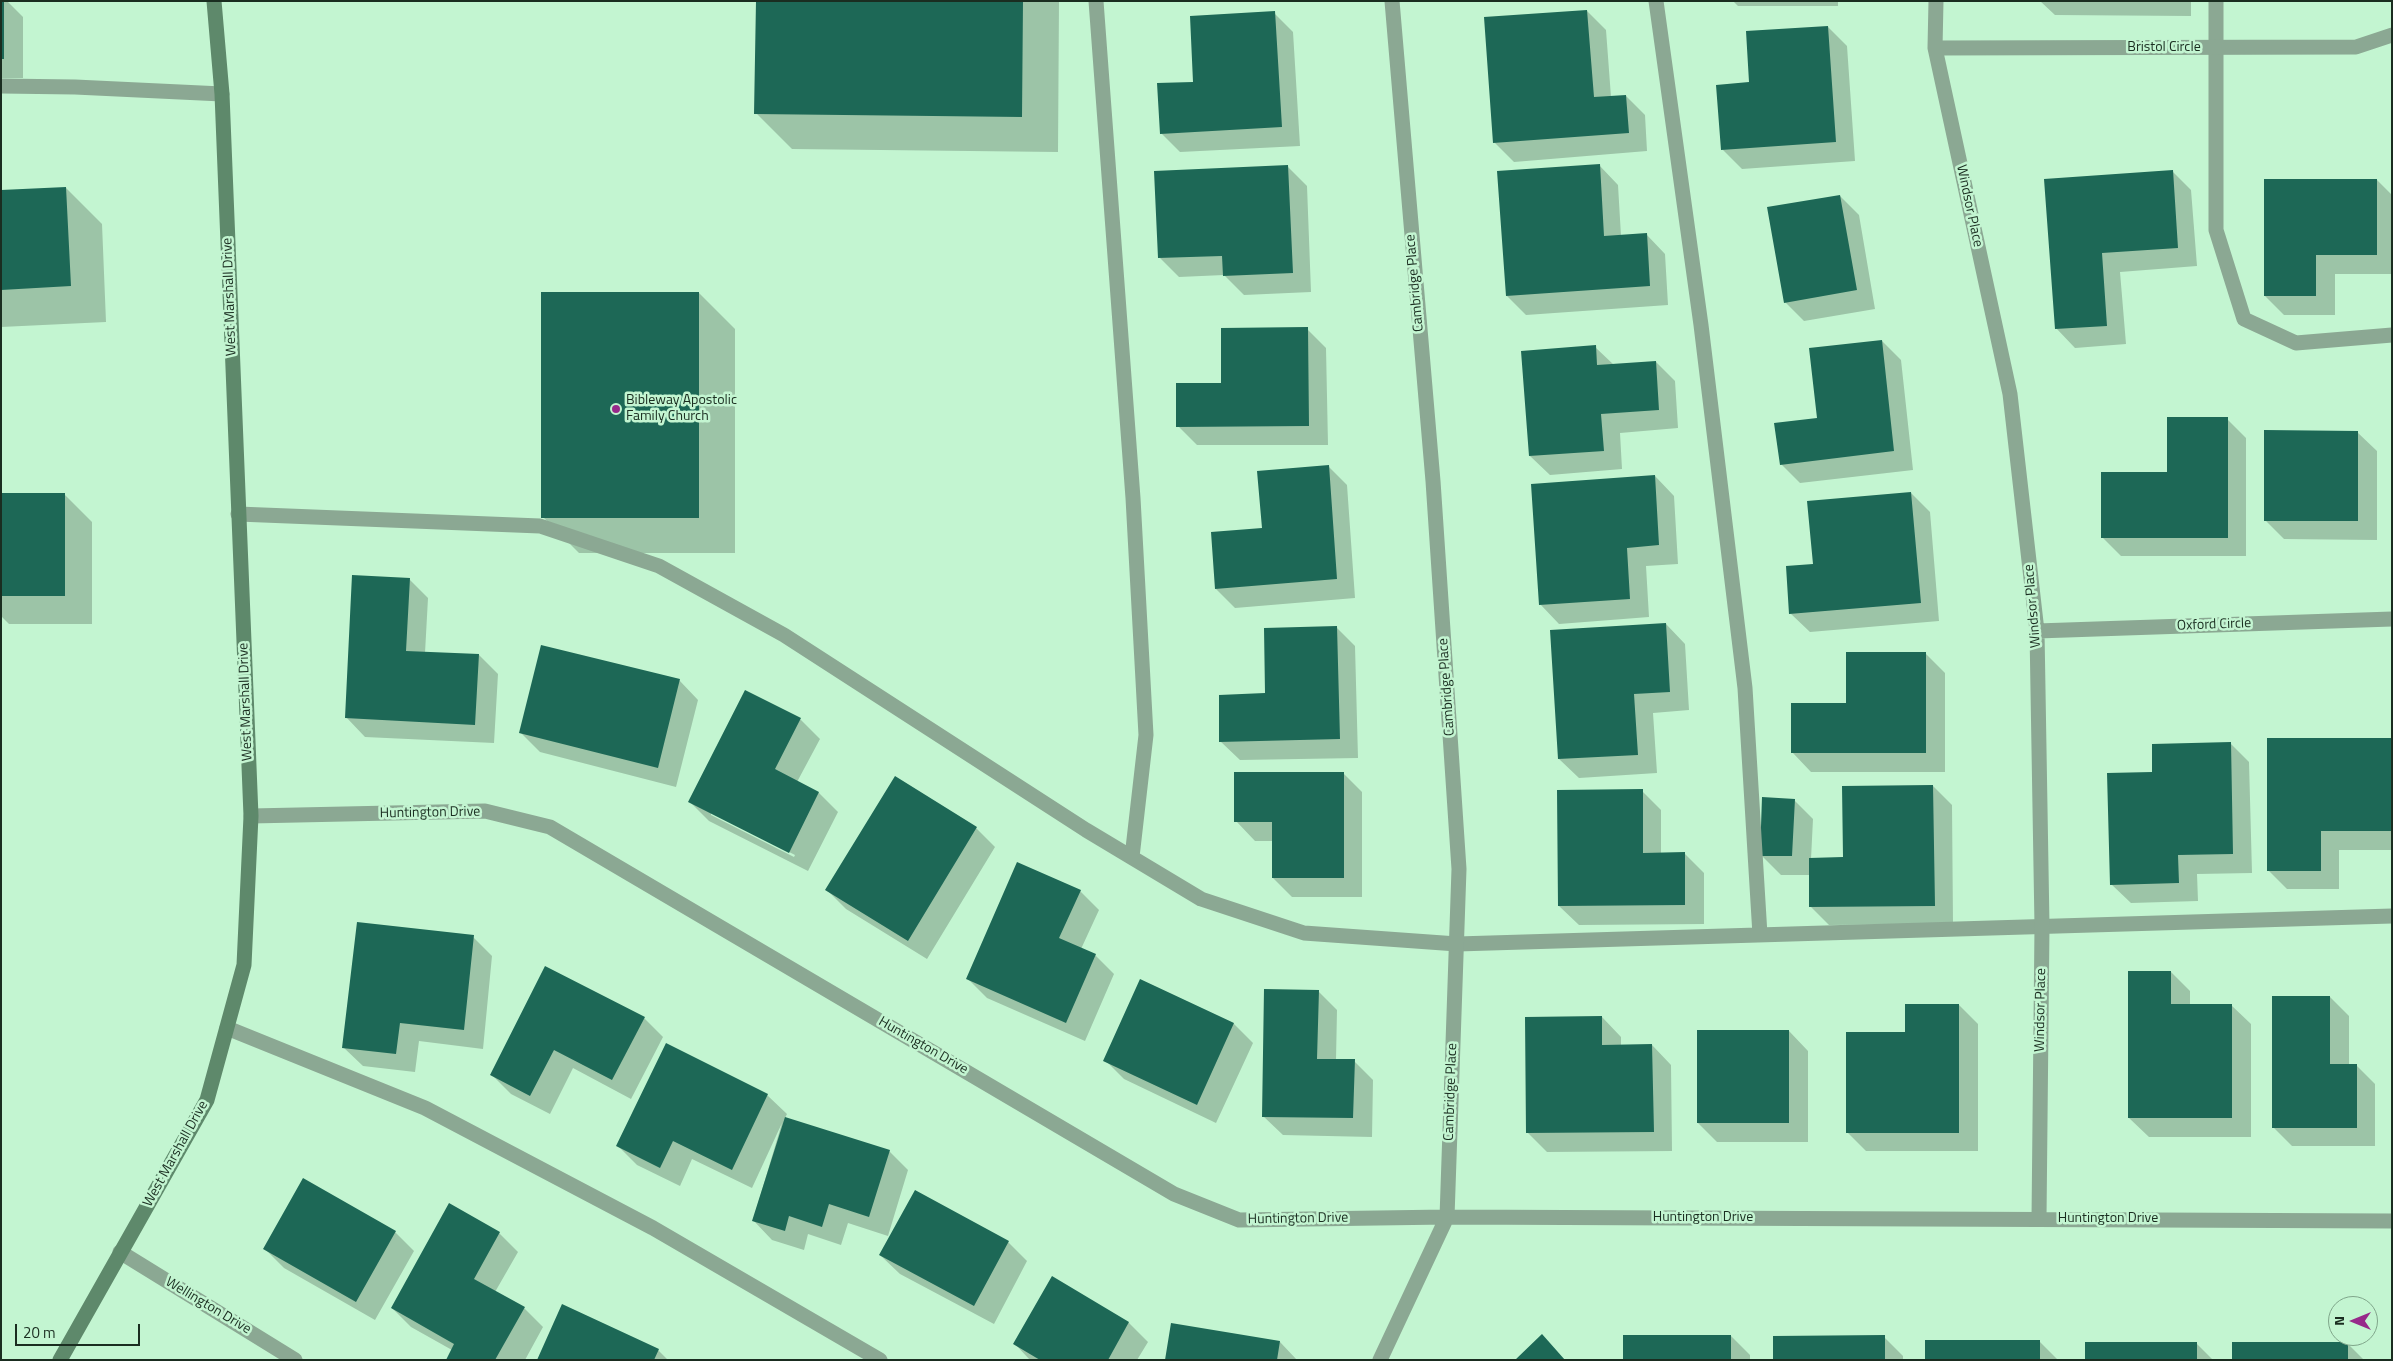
<!DOCTYPE html>
<style>
body{margin:0}
#map{position:relative;width:2393px;height:1361px;overflow:hidden;background:#c3f5d1;font-family:"Titillium Web",sans-serif}
canvas{display:block}
.frame{position:absolute;inset:0;border:2px solid #1a2d20;pointer-events:none}
.north{position:absolute;left:2328px;top:1296px;width:50px;height:50px;box-sizing:border-box;background:#c3f5d1;border:1px solid #7fa58a;border-radius:50%;rotate:270deg;font-size:14px;font-weight:700;line-height:20px;text-align:center;color:#1a2d20}
.north::after{content:'';display:block;margin:auto;width:18px;height:22px;background:#97298a;clip-path:polygon(50% 0,100% 100%,50% 72%,0 100%)}
.scale{position:absolute;left:15px;top:1324px;width:125px;height:22px;box-sizing:border-box;border:2px solid #1a2d20;border-top:0;padding-left:6px;font-size:15px;line-height:18px;white-space:nowrap;color:#1a2d20;-webkit-text-stroke:4px #c3f5d1;paint-order:stroke}
</style>
<div id="map">
<canvas width="2393" height="1361"></canvas>
<div class="frame"></div>
<div class="north">N</div>
<div class="scale">20 m</div>
</div>
<script>
const ctx = document.querySelector('canvas').getContext('2d');
ctx.lineJoin = 'round';
function fill(path, color) {
  ctx.fillStyle = color;
  ctx.fill(path, 'evenodd');
}
function toPath(rows) {
  const path = new Path2D();
  for (const r of rows) {
    path.moveTo(r[0], r[1]);
    for (let i = 2; i < r.length; i += 2) path.lineTo(r[i], r[i + 1]);
  }
  return path;
}
function stroke(path, color, width, dash) {
  ctx.strokeStyle = color;
  ctx.lineWidth = width;
  ctx.lineCap = dash ? 'butt' : 'round';
  ctx.setLineDash(dash || []);
  ctx.stroke(path);
}
function label(font, color, halo, rows, align = 'center') {
  ctx.font = font + ' "Titillium Web",sans-serif';
  ctx.lineWidth = 5;
  ctx.setLineDash([]);
  ctx.textBaseline = 'middle';
  ctx.strokeStyle = halo;
  ctx.fillStyle = color;
  for (const [text, x, y, turn = 0] of rows) {
    ctx.save();
    ctx.translate(x, y);
    ctx.rotate((+turn || 0) * Math.PI / 180);
    ctx.textAlign = isNaN(turn) ? turn : align;
    if (halo) ctx.strokeText(text, 0, 0);
    ctx.fillText(text, 0, 0);
    ctx.restore();
  }
}
fill(toPath([
 [1,1,7,1,23,17,23,78,1,78],
 [757,1,1059,1,1058,152,792,149,756,113],
 [1733,1,1838,1,1838,6,1738,6],
 [2040,1,2191,1,2191,16,2055,15],
 [1587,11,1606,30,1611,97,1626,96,1645,115,1647,151,1514,162,1494,142],
 [1274,13,1293,32,1300,146,1180,152,1161,133,1194,83],
 [1828,27,1847,46,1855,161,1742,169,1723,150,1750,83],
 [1599,165,1618,185,1621,236,1646,234,1665,254,1668,305,1526,315,1507,296],
 [1288,167,1307,186,1311,292,1244,295,1224,275,1179,277,1160,258],
 [2172,171,2191,190,2197,266,2120,272,2126,344,2075,348,2056,328,2045,180],
 [2377,180,2392,195,2392,274,2335,274,2335,315,2284,315,2265,296],
 [66,188,102,224,106,322,1,327,1,191],
 [1840,196,1859,215,1875,309,1804,321,1785,302],
 [699,293,735,329,735,553,579,553,543,517],
 [1307,329,1326,348,1328,445,1197,445,1178,426],
 [1882,341,1901,360,1913,470,1800,483,1781,464],
 [1595,347,1614,365,1656,362,1675,381,1678,428,1620,433,1622,469,1550,475,1530,456,1522,352],
 [2227,419,2246,438,2246,556,2121,556,2102,537],
 [2357,432,2377,451,2377,540,2284,539,2265,520],
 [1328,466,1347,485,1355,598,1235,608,1216,589,1264,529],
 [1655,476,1674,496,1678,564,1646,566,1649,617,1559,624,1540,604],
 [1911,493,1930,512,1939,621,1810,632,1790,613],
 [1,494,64,494,92,522,92,624,9,624,1,616],
 [409,579,428,598,425,653,479,655,498,674,494,743,365,737,346,717],
 [1666,624,1685,644,1689,710,1653,713,1657,773,1579,778,1559,759],
 [1336,627,1355,646,1358,758,1240,760,1220,741],
 [1926,654,1945,673,1945,772,1811,772,1792,752,1847,704],
 [679,680,698,700,676,787,540,752,521,733],
 [745,692,801,720,820,739,797,782,819,793,838,812,808,871,709,821,690,802],
 [711,812,795,855,794,857,711,815],
 [2391,740,2392,850,2339,850,2339,889,2287,889,2268,870],
 [2230,743,2249,762,2252,873,2197,874,2198,901,2131,903,2111,884,2153,774],
 [1343,773,1362,792,1362,897,1292,897,1273,878,1273,841,1255,841,1236,821],
 [1933,786,1952,805,1953,924,1829,925,1810,906,1810,875,1781,875,1761,855,1794,800,1813,819,1811,859,1844,858],
 [1642,791,1661,810,1661,854,1685,854,1704,873,1704,924,1579,925,1559,906],
 [976,828,995,847,927,959,846,909,827,890],
 [1080,891,1099,910,1081,949,1095,955,1114,974,1085,1041,987,998,968,979],
 [473,937,492,956,483,1049,419,1041,415,1072,363,1066,343,1047],
 [546,968,644,1018,663,1037,631,1099,573,1068,550,1114,511,1094,492,1075],
 [2171,972,2190,991,2190,1005,2231,1005,2251,1024,2251,1137,2149,1137,2129,1118],
 [1141,980,1234,1024,1253,1043,1216,1123,1124,1079,1105,1060],
 [1318,991,1337,1010,1336,1060,1354,1061,1373,1080,1372,1137,1283,1135,1263,1116],
 [2330,997,2349,1016,2349,1065,2356,1065,2375,1084,2375,1146,2292,1146,2273,1127],
 [1959,1005,1978,1024,1978,1151,1866,1151,1847,1132,1907,1033],
 [1602,1017,1621,1037,1621,1046,1652,1045,1671,1065,1672,1151,1547,1152,1528,1133],
 [1789,1031,1808,1051,1808,1142,1717,1142,1698,1123],
 [767,1095,787,1114,785,1118,889,1151,908,1170,888,1236,848,1223,841,1245,808,1234,804,1250,772,1240,753,1220,782,1123,752,1188,692,1159,680,1186,637,1165,618,1146],
 [395,1232,414,1251,375,1320,284,1268,265,1249],
 [499,1233,518,1252,495,1292,524,1308,543,1327,525,1360,447,1360,452,1350,411,1327,392,1308],
 [1008,1242,1027,1261,994,1324,900,1274,880,1255],
 [1052,1278,1129,1323,1148,1342,1137,1360,1030,1360,1015,1344],
 [1731,1336,1750,1355,1750,1360,1624,1360],
 [1884,1337,1903,1356,1903,1360,1774,1360],
 [2039,1341,2058,1360,1926,1360],
 [1280,1342,1297,1360,1166,1360],
 [2197,1344,2213,1360,2087,1360],
 [2348,1344,2364,1360,2233,1360],
 [658,1350,668,1360,538,1360]
]), '#0003');
fill(toPath([
 [1,1,4,1,4,59,1,59],
 [756,1,1023,1,1022,117,754,114],
 [1587,10,1594,97,1626,95,1629,133,1493,143,1484,17],
 [1275,11,1282,127,1160,134,1157,83,1193,82,1190,16],
 [1828,26,1836,142,1721,150,1716,85,1749,82,1746,31],
 [1600,164,1604,236,1647,233,1650,286,1506,296,1497,171],
 [1288,165,1293,273,1223,276,1222,256,1158,258,1154,171],
 [2173,170,2178,248,2102,253,2107,326,2055,329,2044,179],
 [2264,179,2377,179,2377,255,2316,255,2316,296,2264,296],
 [66,187,71,286,1,290,1,190],
 [1840,195,1857,290,1784,303,1767,207],
 [541,292,699,292,699,518,541,518],
 [1308,327,1309,426,1176,427,1176,383,1221,383,1221,328],
 [1882,340,1894,451,1780,465,1774,423,1817,418,1809,348],
 [1596,345,1597,365,1656,361,1659,410,1601,414,1604,451,1529,456,1521,351],
 [2167,417,2228,417,2228,538,2101,538,2101,472,2167,472],
 [2264,430,2358,431,2358,521,2264,521],
 [1329,465,1337,579,1215,589,1211,532,1262,528,1257,471],
 [1655,475,1659,545,1627,548,1630,599,1539,605,1531,484],
 [1911,492,1921,603,1789,614,1786,566,1813,564,1807,501],
 [1,493,65,493,65,596,1,596],
 [352,575,410,578,406,651,479,654,475,725,345,718],
 [1666,623,1670,692,1634,694,1638,755,1558,759,1550,630],
 [1337,626,1340,739,1219,742,1219,695,1265,693,1264,628],
 [541,645,680,679,658,768,519,733],
 [1846,652,1926,652,1926,753,1791,753,1791,703,1846,703],
 [745,690,801,718,775,769,819,792,789,853,688,802],
 [2267,738,2391,738,2391,831,2321,831,2321,871,2267,871],
 [2231,742,2233,854,2178,855,2179,883,2110,885,2107,773,2152,772,2152,744],
 [1234,772,1344,772,1344,878,1272,878,1272,822,1234,822],
 [895,776,977,827,908,941,825,890],
 [1933,785,1935,906,1809,907,1809,858,1843,857,1842,786],
 [1643,789,1643,853,1685,852,1685,905,1558,906,1557,790],
 [1762,797,1795,799,1792,856,1760,856],
 [1017,862,1081,890,1059,938,1096,954,1066,1023,966,979],
 [357,922,474,935,464,1030,400,1023,396,1054,342,1048],
 [545,966,645,1017,612,1080,554,1050,530,1096,490,1075],
 [2128,971,2171,971,2171,1004,2232,1004,2232,1118,2128,1118],
 [1140,979,1234,1023,1197,1105,1103,1061],
 [1264,989,1319,990,1317,1059,1355,1059,1353,1118,1262,1117],
 [2272,996,2330,996,2330,1064,2357,1064,2357,1128,2272,1128],
 [1905,1004,1959,1004,1959,1133,1846,1133,1846,1032,1905,1032],
 [1602,1016,1602,1045,1652,1044,1654,1132,1526,1133,1525,1017],
 [1697,1030,1789,1030,1789,1123,1697,1123],
 [666,1043,768,1094,732,1170,673,1141,660,1168,616,1146],
 [785,1117,890,1150,869,1217,829,1204,822,1227,789,1216,785,1231,752,1221],
 [303,1178,396,1231,356,1302,263,1249],
 [915,1190,1009,1241,974,1306,879,1255],
 [449,1203,500,1232,474,1279,525,1307,495,1360,446,1360,454,1344,391,1308],
 [1052,1276,1129,1322,1108,1360,1040,1360,1013,1344],
 [562,1304,659,1349,654,1360,537,1360],
 [1171,1323,1280,1341,1277,1360,1165,1360],
 [1542,1334,1565,1360,1515,1360],
 [1623,1335,1731,1335,1731,1360,1623,1360],
 [1885,1335,1885,1360,1773,1360,1773,1336],
 [1925,1340,2040,1340,2040,1360,1925,1360],
 [2085,1342,2197,1342,2197,1360,2085,1360],
 [2232,1342,2348,1342,2348,1360,2232,1360]
]), '#1d6856');
stroke(toPath([
 [1096,1,1133,498,1146,735,1132,857],
 [1656,1,1701,325,1745,688,1760,935],
 [2216,1,2216,230,2244,319,2296,343,2392,335],
 [1,86,75,87,222,94],
 [238,514,540,526,659,566,784,635,1086,830,1201,899,1304,933,1457,944,2392,916],
 [227,1028,425,1108,653,1228,880,1360]
]), '#8ba893', 15);
stroke(toPath([
 [1936,1,1935,48,2010,394,2037,631,2042,926,2039,1219],
 [1935,48,2356,47,2392,35],
 [2037,631,2392,619],
 [251,816,485,811,550,827,1174,1194,1239,1220,1447,1217,2392,1221],
 [120,1252,295,1360],
 [1380,1360,1447,1217,1459,869,1433,481,1392,1]
]), '#8ba893', 15);
stroke(toPath([
 [60,1360,207,1100,244,965,251,816,222,94,214,1]
]), '#5e896b', 15);
for (const [x, y, r, color] of [
 [616,409,5,"#97298a"]
]) {
  const dot = new Path2D();
  dot.arc(x, y, r, 0, 2 * Math.PI);
  ctx.fillStyle = color;
  ctx.fill(dot);
  stroke(dot, '#c3f5d1', 2);
}
label('14px', '#1a2d20', '#c3f5d1', [
 ["Bristol Circle",2164,48],
 ["Windsor Place",1969,206,78],
 ["Cambridge Place",1415,283,-95],
 ["West Marshall Drive",230,297,-92],
 ["Windsor Place",2033,606,-95],
 ["Oxford Circle",2214,625,-2],
 ["Cambridge Place",1447,687,-94],
 ["West Marshall Drive",246,702,-92],
 ["Huntington Drive",430,813,-1],
 ["Windsor Place",2041,1010,-89],
 ["Huntington Drive",923,1046,30],
 ["Cambridge Place",1451,1092,-88],
 ["West Marshall Drive",176,1154,-61],
 ["Huntington Drive",1703,1218],
 ["Huntington Drive",1298,1219,-1],
 ["Huntington Drive",2108,1219],
 ["Wellington Drive",208,1306,31]
]);
label('14px', '#1a2d20', '#c3f5d1', [
 ["Bibleway Apostolic",626,401],
 ["Family Church",626,417]
], 'left');
</script>
